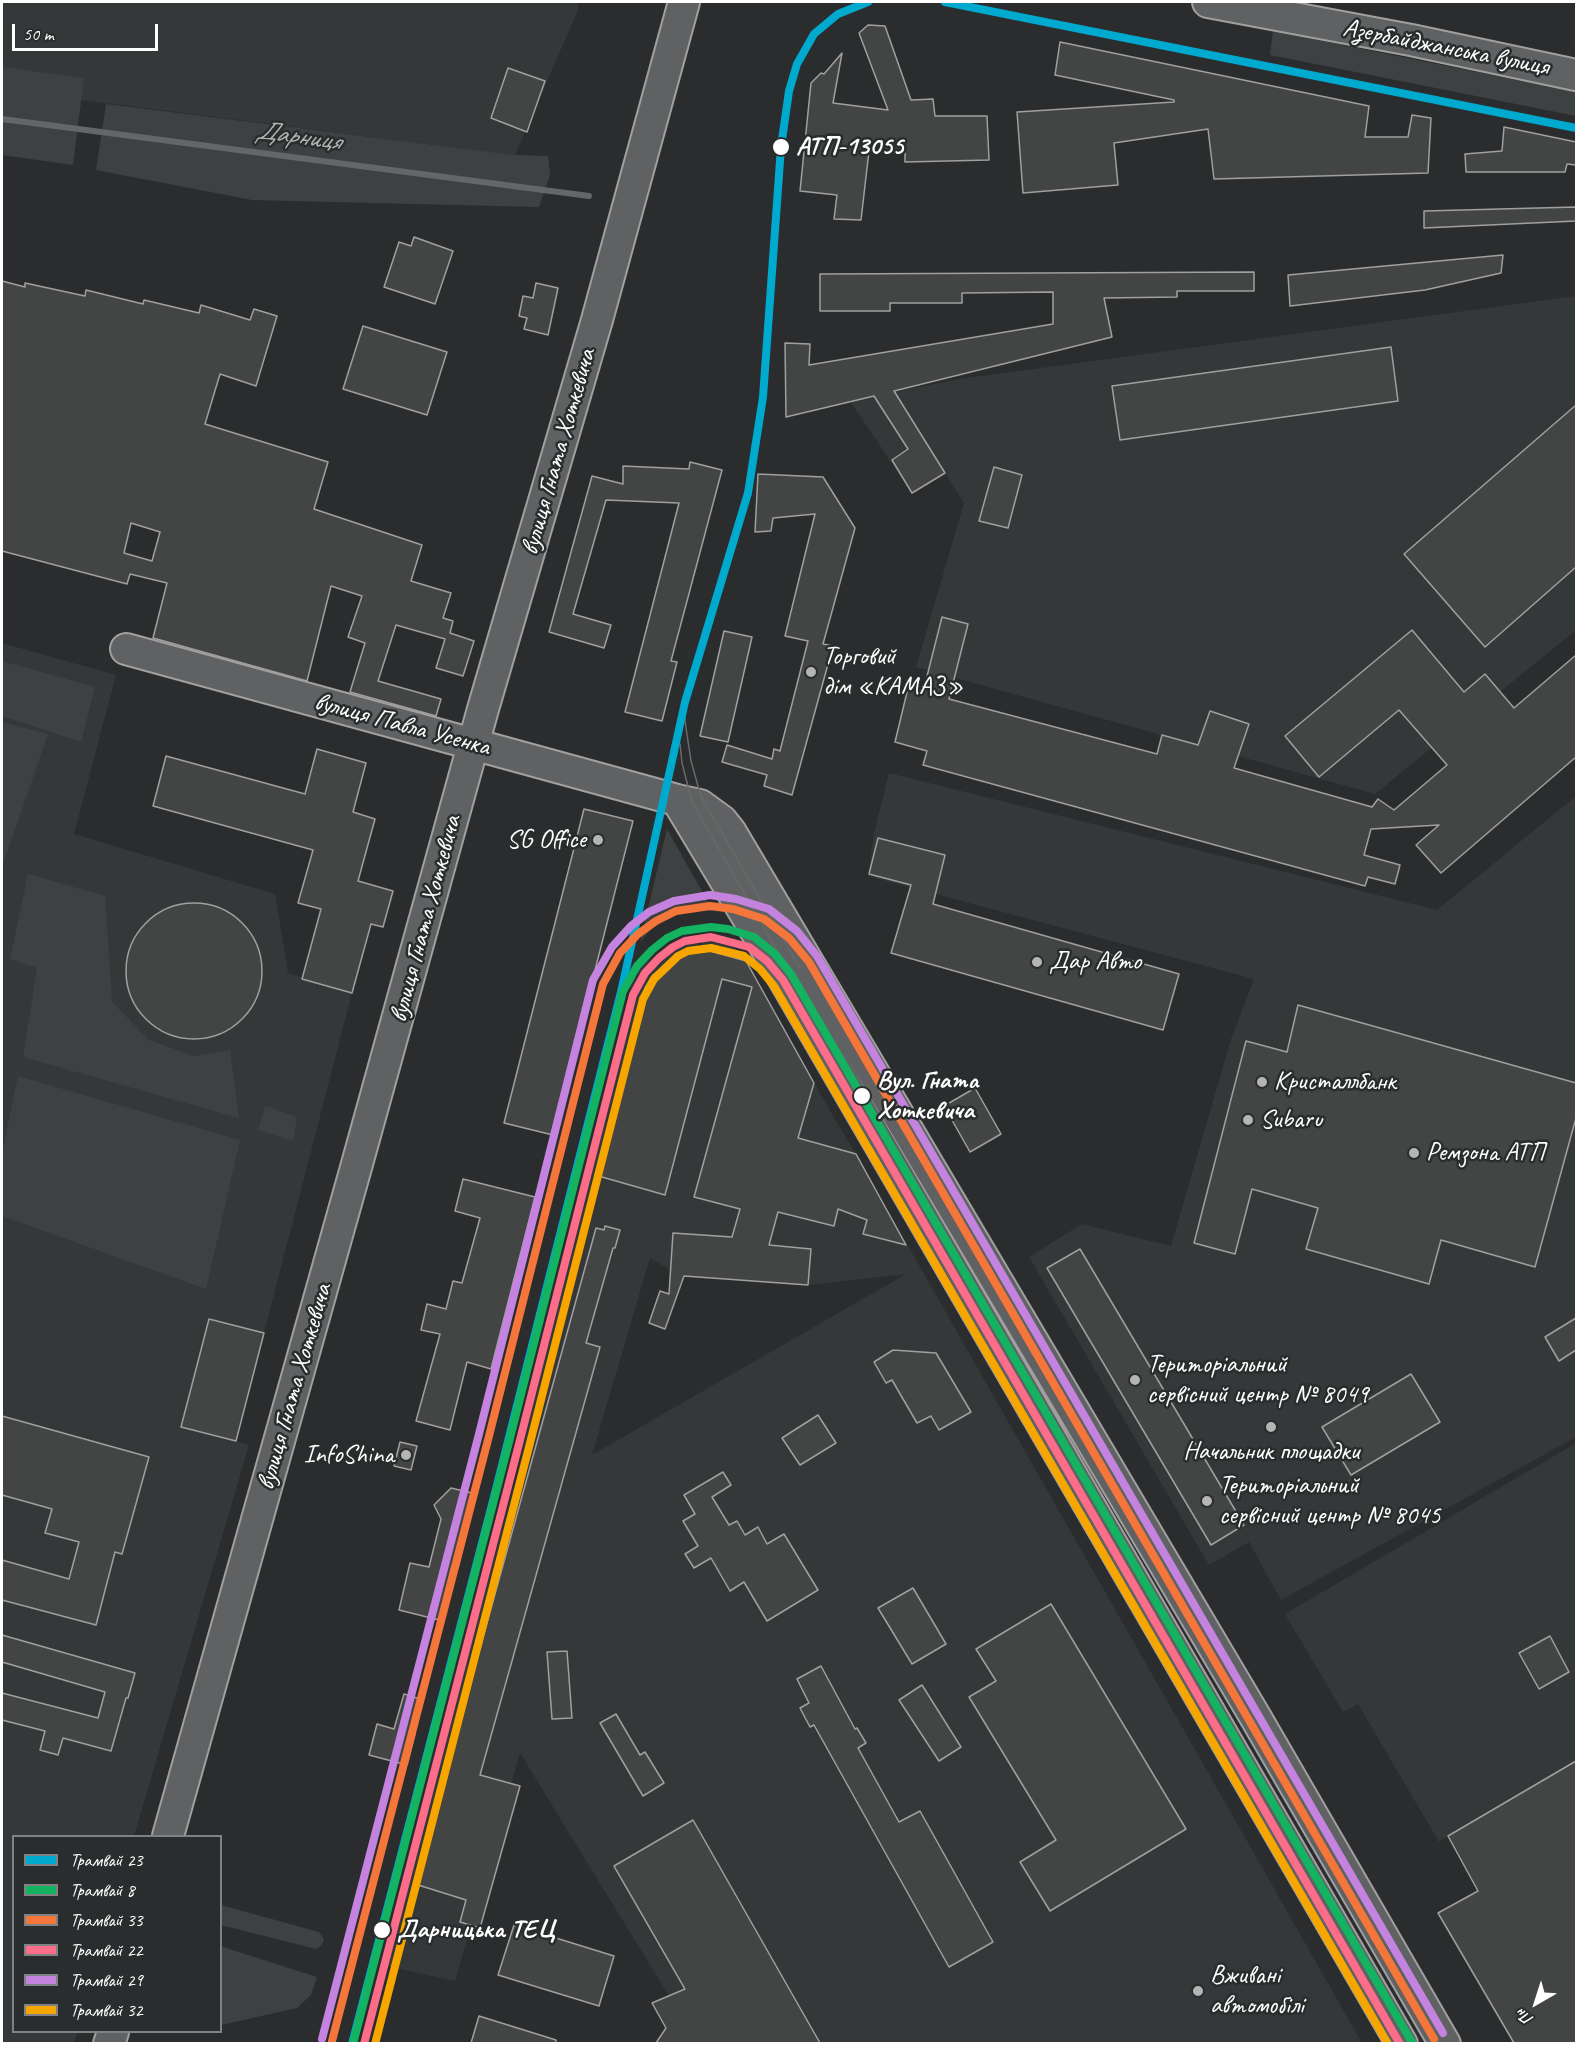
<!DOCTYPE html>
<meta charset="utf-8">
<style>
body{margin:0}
#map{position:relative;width:1578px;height:2045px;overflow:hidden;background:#2b2c2d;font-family:Caveat,sans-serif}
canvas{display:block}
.frame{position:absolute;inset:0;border:3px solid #fff;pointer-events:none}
.legend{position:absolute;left:12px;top:1835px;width:210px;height:198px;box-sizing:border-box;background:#2a2d2e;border:2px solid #7f8182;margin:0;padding:8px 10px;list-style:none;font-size:18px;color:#fff}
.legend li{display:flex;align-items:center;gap:12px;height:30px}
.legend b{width:30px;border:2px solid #7f8182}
.north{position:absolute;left:1506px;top:1973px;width:60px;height:60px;-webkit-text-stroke:4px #2a2d2e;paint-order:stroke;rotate:219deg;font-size:16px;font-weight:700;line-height:24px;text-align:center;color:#fff}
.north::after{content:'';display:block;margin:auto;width:21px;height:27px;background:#fff;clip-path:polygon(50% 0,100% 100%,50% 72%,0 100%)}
.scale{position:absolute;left:12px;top:24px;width:146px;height:27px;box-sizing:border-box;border:3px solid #fff;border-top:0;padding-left:8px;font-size:18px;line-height:21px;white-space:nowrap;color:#fff;-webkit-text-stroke:4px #2a2d2e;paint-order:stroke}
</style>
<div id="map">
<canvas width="1578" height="2045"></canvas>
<div class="frame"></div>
<ul class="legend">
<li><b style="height:8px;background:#00a9ce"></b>Трамвай 23</li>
<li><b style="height:8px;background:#13b361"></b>Трамвай 8</li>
<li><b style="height:8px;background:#f5763a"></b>Трамвай 33</li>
<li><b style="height:8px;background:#fb6d88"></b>Трамвай 22</li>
<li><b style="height:8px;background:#c483df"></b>Трамвай 29</li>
<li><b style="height:8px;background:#f7a600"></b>Трамвай 32</li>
</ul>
<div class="north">Пн</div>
<div class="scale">50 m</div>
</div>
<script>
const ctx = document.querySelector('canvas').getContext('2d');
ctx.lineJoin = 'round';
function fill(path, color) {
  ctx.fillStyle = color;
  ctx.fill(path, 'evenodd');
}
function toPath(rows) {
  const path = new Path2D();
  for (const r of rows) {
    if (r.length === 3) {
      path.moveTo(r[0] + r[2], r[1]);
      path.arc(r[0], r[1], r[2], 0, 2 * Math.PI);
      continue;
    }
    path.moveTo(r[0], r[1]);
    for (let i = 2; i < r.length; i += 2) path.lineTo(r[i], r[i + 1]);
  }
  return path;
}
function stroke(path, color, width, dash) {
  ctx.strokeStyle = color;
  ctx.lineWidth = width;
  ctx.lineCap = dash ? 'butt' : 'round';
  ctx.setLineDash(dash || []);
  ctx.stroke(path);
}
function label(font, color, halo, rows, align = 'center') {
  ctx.font = font + ' Caveat,sans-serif';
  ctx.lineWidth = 5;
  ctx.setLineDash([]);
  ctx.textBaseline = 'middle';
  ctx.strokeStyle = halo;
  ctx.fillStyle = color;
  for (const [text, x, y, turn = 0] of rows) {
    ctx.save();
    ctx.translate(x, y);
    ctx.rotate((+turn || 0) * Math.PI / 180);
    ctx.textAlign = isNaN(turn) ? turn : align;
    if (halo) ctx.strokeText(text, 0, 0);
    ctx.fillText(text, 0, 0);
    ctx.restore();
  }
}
fill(toPath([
 [2,2,578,2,578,10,515,155,2,90],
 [1576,296,1576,630,1375,794,916,667,964,503,945,473,912,493,850,401,959,379],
 [2,643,116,675,74,834,275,894,288,973,352,993,236,1441,249,1445,134,1836,14,1836,14,2032,77,2032,74,2043,2,2043],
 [889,773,1437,910,1576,796,1576,1437,1281,1600,1249,1542,1209,1565,1029,1257,1082,1224,1171,1246,1231,1039,1254,979,868,876,874,833],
 [704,936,735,948,862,1165,1362,2043,698,2043,520,1753,455,1981,382,1965,517,1475,633,977,638,978,639,967,650,959,662,959,666,946,685,938,701,946],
 [650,1258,681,1276,809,1285,906,1274,592,1455],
 [1576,1443,1576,2043,1514,2043,1438,1913,1478,1891,1448,1836,1439,1842,1358,1704,1343,1712,1285,1614]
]), '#353839');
fill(toPath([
 [1273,31,1576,92,1576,116,1270,55],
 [2,67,84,78,73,165,2,155],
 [106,104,515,155,548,156,550,175,539,207,252,200,96,170],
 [2,661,95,687,81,742,2,716],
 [2,722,48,734,2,867],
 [667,829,713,911,691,910,675,915,656,924,640,942],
 [28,874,105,896,112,1002,149,1040,194,1056,230,1050,239,1118,23,1057,37,968,10,959],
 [18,1076,240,1140,206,1289,2,1216,2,1153],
 [265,1106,297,1117,293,1141,258,1130],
 [221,1905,319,1932,324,1939,322,1945,316,1949,221,1925],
 [220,1946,317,1977,311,1995,297,2008,221,2025]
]), '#3e4142');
stroke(toPath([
 [2,119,589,196]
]), '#646667', 6);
const building = toPath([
 [868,25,885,26,911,100,933,99,935,116,987,116,989,160,905,162,905,153,869,151,861,220,834,219,837,195,800,191,811,83,821,73,824,74,842,53,833,103,888,110,859,33,868,25],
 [1060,42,1369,106,1365,137,1408,137,1412,115,1431,118,1428,173,1214,179,1208,129,1114,143,1118,185,1023,193,1017,112,1174,102,1174,100,1055,75,1060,42],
 [508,68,545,81,527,132,491,118,508,68],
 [1504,127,1576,142,1576,165,1567,164,1565,172,1466,172,1465,154,1502,151,1504,127],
 [1576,207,1576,221,1424,228,1424,211,1576,207],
 [414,237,453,251,435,304,384,287,399,242,411,246,414,237],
 [1503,255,1501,273,1425,290,1290,306,1288,275,1503,255],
 [1254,272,1254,291,1177,291,1177,297,1104,298,1112,337,894,391,945,473,912,493,892,460,908,449,874,396,786,417,785,343,810,344,809,365,1053,324,1053,292,962,293,962,303,890,303,890,311,820,311,820,274,1254,272],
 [2,281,25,287,25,283,85,296,86,290,143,304,144,300,199,313,201,305,250,320,254,309,277,316,256,386,220,374,205,424,328,462,314,509,422,545,411,581,451,593,443,618,453,621,450,633,474,641,463,676,436,668,445,639,396,625,378,681,441,699,436,716,350,692,365,643,348,637,362,596,331,586,307,681,153,638,167,583,130,574,127,584,2,551,2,281],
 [131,523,160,532,152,561,124,553,131,523],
 [536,283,558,288,548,335,524,329,527,318,519,316,523,296,533,298,536,283],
 [363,326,447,352,427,415,343,389,363,326],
 [1391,347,1398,401,1120,440,1112,386,1391,347],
 [1576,405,1576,567,1485,647,1404,554,1576,405],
 [690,462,722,470,671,661,677,662,662,721,625,712,679,503,606,500,573,614,611,625,604,648,549,632,592,476,623,484,623,466,689,469,690,462],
 [994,467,1022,475,1008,528,979,521,994,467],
 [758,474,823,477,855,528,823,644,833,646,792,795,764,786,767,775,722,762,727,745,772,759,774,749,780,751,808,641,785,636,815,514,773,518,771,531,755,532,758,474],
 [942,617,968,624,949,699,1157,754,1162,735,1198,745,1210,711,1249,724,1234,768,1372,807,1378,799,1394,810,1447,765,1399,710,1319,777,1285,736,1412,630,1464,692,1485,674,1514,708,1576,655,1576,757,1441,873,1416,845,1439,825,1371,829,1364,855,1400,865,1395,884,1368,877,1365,886,923,765,927,751,895,742,908,688,923,692,942,617],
 [724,631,752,637,728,742,700,736,724,631],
 [317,749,366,763,353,812,375,819,358,881,393,891,383,927,371,924,352,993,302,979,321,909,298,903,313,850,153,806,166,756,305,794,317,749],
 [584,809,633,821,553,1135,504,1123,584,809],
 [878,838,945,855,933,904,1179,974,1163,1030,891,953,911,885,869,874,878,838],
 [194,971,68],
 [696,947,746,961,814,1083,798,1138,856,1154,906,1245,863,1234,867,1220,838,1209,834,1226,778,1212,769,1245,811,1249,808,1285,684,1276,665,1329,649,1323,660,1291,669,1294,673,1233,732,1237,740,1209,694,1197,752,987,722,979,665,1195,595,1175,645,988,653,975,696,947],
 [1298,1005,1576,1083,1576,1118,1535,1267,1441,1240,1429,1284,1306,1249,1318,1208,1252,1189,1235,1254,1194,1243,1246,1041,1287,1052,1298,1005],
 [975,1088,1001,1134,970,1152,944,1106,975,1088],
 [463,1179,535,1197,491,1369,467,1362,450,1430,416,1421,440,1334,421,1330,427,1304,446,1309,453,1281,462,1283,480,1218,455,1211,463,1179],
 [605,1226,620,1230,615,1248,613,1248,586,1343,600,1347,480,1775,520,1786,480,1928,460,1922,466,1900,415,1884,596,1228,604,1230,605,1226],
 [1080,1249,1244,1525,1211,1545,1047,1268,1080,1249],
 [1576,1318,1576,1350,1559,1361,1545,1337,1576,1318],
 [209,1319,264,1333,236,1441,181,1427,209,1319],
 [893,1350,936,1353,971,1412,939,1430,931,1416,917,1423,892,1380,886,1383,874,1362,893,1350],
 [1411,1374,1440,1422,1351,1475,1322,1427,1411,1374],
 [818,1415,836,1443,800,1465,782,1438,818,1415],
 [2,1416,149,1457,122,1554,115,1552,96,1625,2,1600,2,1560,69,1579,79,1542,45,1533,52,1509,2,1495,2,1416],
 [400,1442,417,1446,411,1470,394,1466,400,1442],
 [723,1472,731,1485,712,1497,729,1525,737,1521,745,1535,758,1527,767,1544,784,1534,818,1590,767,1621,744,1582,730,1591,711,1558,694,1568,685,1554,698,1546,683,1521,695,1514,684,1495,723,1472],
 [451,1488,476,1494,458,1568,452,1566,439,1620,399,1610,410,1563,429,1567,441,1519,434,1505,451,1488],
 [913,1588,946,1644,912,1664,878,1608,913,1588],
 [1051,1604,1186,1829,1050,1911,1020,1862,1056,1840,969,1697,996,1681,976,1649,1051,1604],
 [2,1635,135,1673,128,1698,126,1698,111,1751,63,1738,58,1755,40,1750,45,1731,2,1720,2,1693,98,1718,105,1692,2,1662,2,1635],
 [1550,1636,1569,1672,1539,1689,1519,1653,1550,1636],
 [567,1651,572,1718,552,1719,547,1652,567,1651],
 [821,1666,855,1729,857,1728,866,1743,858,1748,899,1822,920,1811,993,1942,949,1967,814,1725,810,1727,800,1708,809,1703,797,1679,821,1666],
 [922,1685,961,1747,939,1761,899,1700,922,1685],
 [404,1694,423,1700,413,1734,415,1734,407,1765,369,1755,377,1724,394,1729,404,1694],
 [616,1714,640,1755,645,1752,664,1783,643,1796,600,1723,616,1714],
 [1576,1761,1576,2043,1514,2043,1438,1913,1478,1891,1448,1836,1576,1761],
 [693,1820,820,2043,656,2043,666,2028,652,2003,685,1989,614,1866,693,1820],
 [514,1925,614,1956,599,2006,498,1975,514,1925],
 [479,2016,556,2040,556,2043,471,2043,479,2016]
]);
fill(building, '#434444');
stroke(building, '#a0a0a0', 1.5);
const minor = toPath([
 [1208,2,1411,40,1576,75],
 [126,649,677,800,700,805,722,821,730,831,1253,1713,1445,2044],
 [677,800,763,943,1402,2044],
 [168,1836,357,1164,483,709,597,320,684,2],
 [109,2044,113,2032]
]);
stroke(minor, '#a0a0a0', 34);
stroke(minor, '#606162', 30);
stroke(toPath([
 [685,702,685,721,691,761,701,797,800,968],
 [680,744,682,763,692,802,783,961]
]), '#686969', 1.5);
stroke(toPath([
 [945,2,1576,128],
 [352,2044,496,1489,621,992,685,702,748,493,763,397,781,147,789,91,797,64,814,34,838,14,868,2]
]), '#00a9ce', 8);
stroke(toPath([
 [353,2044,509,1442,623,991,637,966,652,950,667,938,682,931,711,927,728,929,754,937,775,954,791,974,1413,2044]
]), '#13b361', 8);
stroke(toPath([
 [332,2041,489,1436,603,984,620,953,638,934,656,921,676,911,710,906,733,909,764,919,789,938,809,962,1434,2039]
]), '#f5763a', 8);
stroke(toPath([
 [364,2044,519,1444,633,995,645,973,659,958,673,947,685,941,711,937,749,947,767,961,783,980,1400,2044]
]), '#fb6d88', 8);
stroke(toPath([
 [322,2039,479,1434,593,980,612,947,631,926,649,912,674,901,710,895,736,899,769,909,797,931,817,956,1443,2033]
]), '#c483df', 8);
stroke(toPath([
 [375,2044,529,1447,643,999,654,979,678,956,688,951,711,948,744,956,760,969,774,986,1388,2044]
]), '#f7a600', 8);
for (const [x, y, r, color] of [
 [781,147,9,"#fff"],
 [811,672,6,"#b5b5b6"],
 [598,840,6,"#b5b5b6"],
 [1037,962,6,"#b5b5b6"],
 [1262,1082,6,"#b5b5b6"],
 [862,1096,9,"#fff"],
 [1248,1120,6,"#b5b5b6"],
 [1414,1153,6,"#b5b5b6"],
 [1135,1380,6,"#b5b5b6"],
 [1271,1427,6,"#b5b5b6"],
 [406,1455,6,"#b5b5b6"],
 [1207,1501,6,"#b5b5b6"],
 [382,1930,9,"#fff"],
 [1198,1991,6,"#b5b5b6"]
]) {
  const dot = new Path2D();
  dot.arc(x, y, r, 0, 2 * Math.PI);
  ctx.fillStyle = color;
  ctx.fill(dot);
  stroke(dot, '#2a2d2e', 2);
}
label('26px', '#fff', '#2a2d2e', [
 ["Азербайджанська вулиця",1446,48,11],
 ["вулиця Гната Хоткевича",559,452,-74],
 ["вулиця Павла Усенка",402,725,15],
 ["вулиця Гната Хоткевича",426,919,-75],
 ["вулиця Гната Хоткевича",295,1387,-74]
]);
label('bold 26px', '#fff', '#2a2d2e', [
 ["АТП-13055",796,147],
 ["Вул. Гната",877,1081],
 ["Хоткевича",877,1111],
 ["Дарницька ТЕЦ",397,1930]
], 'left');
label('26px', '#fff', '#2a2d2e', [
 ["Торговий",823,657],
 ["дім «КАМАЗ»",823,687],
 ["SG Office",586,840,"right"],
 ["Дар Авто",1049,962],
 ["Кристаллбанк",1274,1082],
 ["Subaru",1260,1120],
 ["Ремзона АТП",1426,1153],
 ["Територіальний",1147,1365],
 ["сервісний центр № 8049",1147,1395],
 ["Начальник площадки",1271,1452,"center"],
 ["InfoShina",394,1455,"right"],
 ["Територіальний",1219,1486],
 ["сервісний центр № 8045",1219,1516],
 ["Вживані",1210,1976],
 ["автомобілі",1210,2006]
], 'left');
label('italic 27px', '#b4b6b6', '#2a2d2e', [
 ["Дарниця",298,137,8]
]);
</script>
